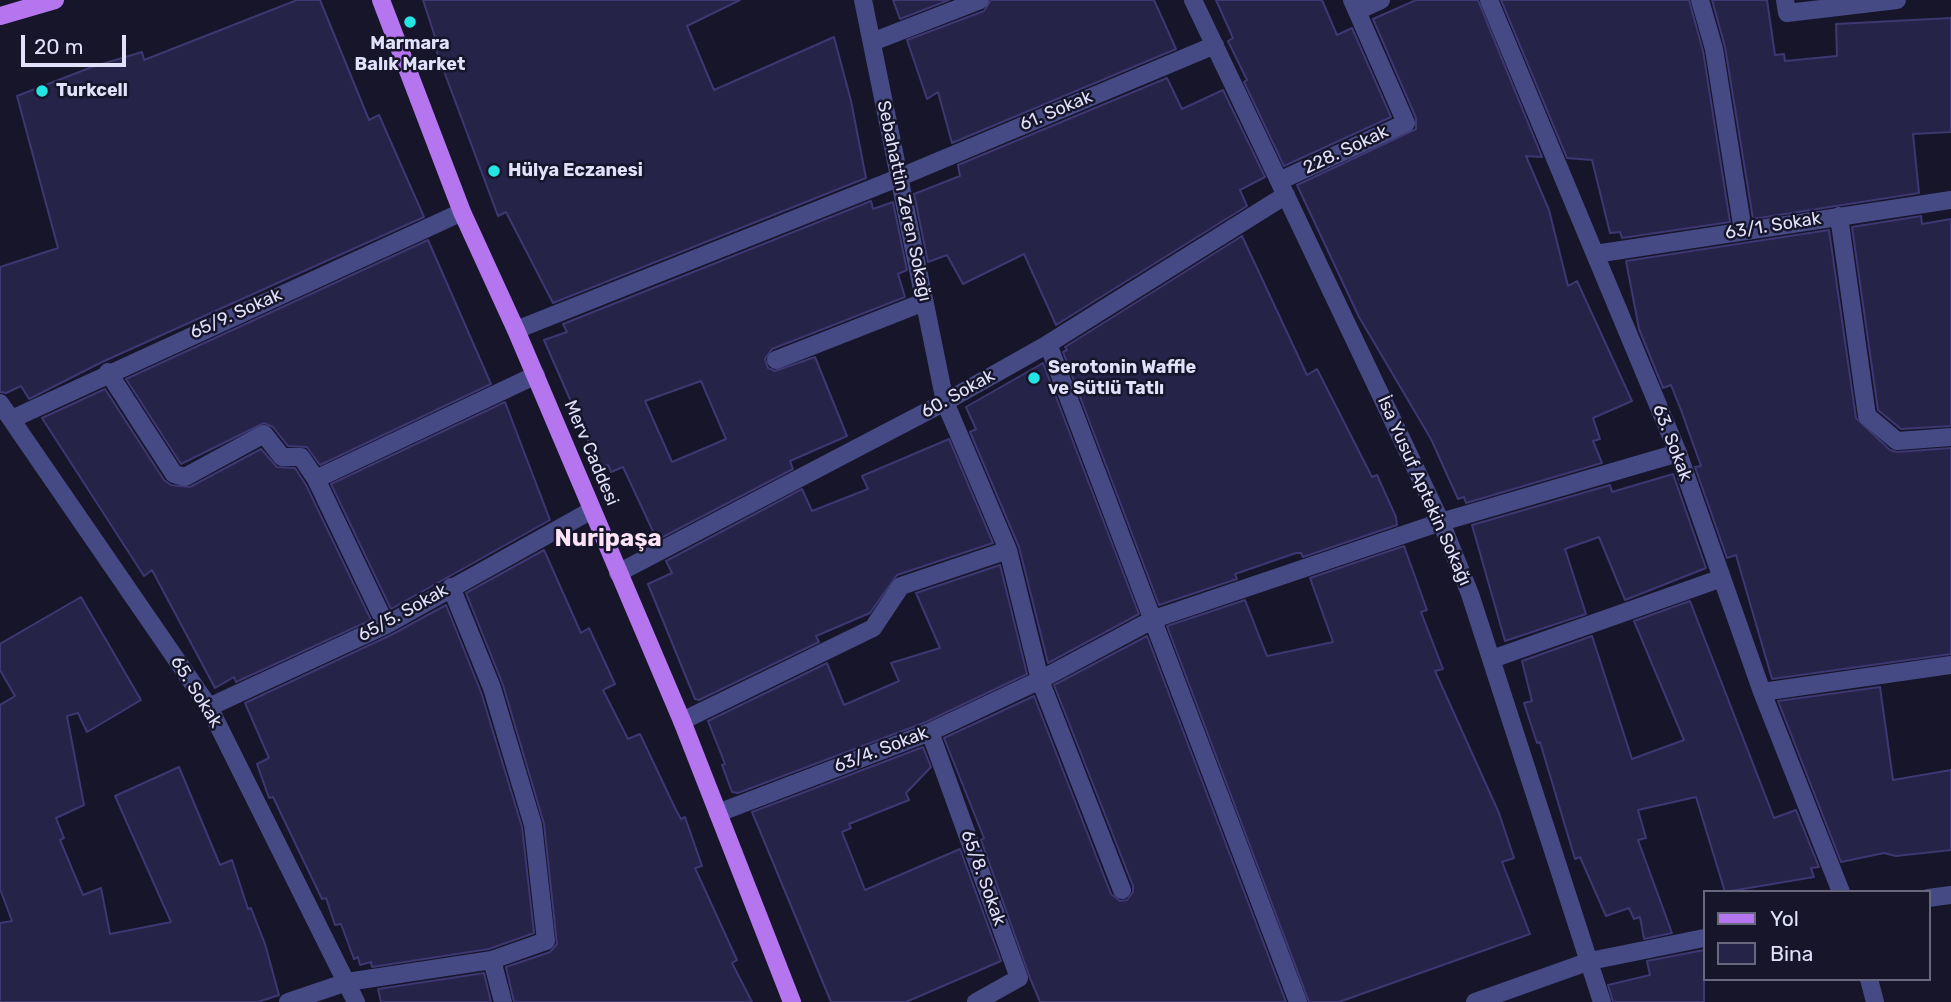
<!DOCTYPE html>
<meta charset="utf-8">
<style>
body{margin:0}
#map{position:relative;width:1951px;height:1002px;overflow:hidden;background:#16152a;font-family:Rubik,sans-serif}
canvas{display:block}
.legend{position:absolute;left:1703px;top:890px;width:228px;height:91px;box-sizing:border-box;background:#16152a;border:2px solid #67677e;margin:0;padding:9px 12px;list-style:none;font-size:21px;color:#e1e1fc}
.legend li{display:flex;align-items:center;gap:14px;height:35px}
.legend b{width:35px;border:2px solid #67677e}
.scale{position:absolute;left:21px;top:35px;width:105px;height:32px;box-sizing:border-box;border:4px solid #e1e1fc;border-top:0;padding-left:9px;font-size:21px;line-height:24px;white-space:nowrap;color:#e1e1fc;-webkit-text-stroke:5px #16152a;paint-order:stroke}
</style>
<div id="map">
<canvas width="1951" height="1002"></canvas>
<ul class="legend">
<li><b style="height:9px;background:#b475ef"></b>Yol</li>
<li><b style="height:19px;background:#262349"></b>Bina</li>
</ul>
<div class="scale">20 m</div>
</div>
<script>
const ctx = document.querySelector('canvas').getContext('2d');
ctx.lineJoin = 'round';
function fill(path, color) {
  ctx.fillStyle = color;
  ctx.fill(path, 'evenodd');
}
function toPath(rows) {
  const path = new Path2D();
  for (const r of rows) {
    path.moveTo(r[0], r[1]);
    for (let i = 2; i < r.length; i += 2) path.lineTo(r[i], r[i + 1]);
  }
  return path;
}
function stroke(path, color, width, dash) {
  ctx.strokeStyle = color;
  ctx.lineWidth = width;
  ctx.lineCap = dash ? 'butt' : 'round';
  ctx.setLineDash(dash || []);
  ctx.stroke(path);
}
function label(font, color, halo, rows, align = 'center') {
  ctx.font = font + ' Rubik,sans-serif';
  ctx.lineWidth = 5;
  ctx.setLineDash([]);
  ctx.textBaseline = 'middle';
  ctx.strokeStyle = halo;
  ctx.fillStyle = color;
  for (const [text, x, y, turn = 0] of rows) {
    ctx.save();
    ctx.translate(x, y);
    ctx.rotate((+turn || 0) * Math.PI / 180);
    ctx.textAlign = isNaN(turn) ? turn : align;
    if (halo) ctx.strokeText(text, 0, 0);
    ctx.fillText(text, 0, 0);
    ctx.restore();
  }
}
const building = toPath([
 [297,0,320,0,369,120,379,115,424,217,102,362,29,399,21,386,6,393,0,392,0,267,58,248,17,96,92,67,142,52,144,60,297,0],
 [423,0,740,0,687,26,714,90,834,37,851,101,866,178,553,303,506,212,498,216,432,39,435,37,423,0],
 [893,0,949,0,900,19,893,0],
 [991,0,1154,0,1176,49,952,143,938,92,927,99,907,40,984,11,991,0],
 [1216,0,1322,0,1337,35,1352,28,1391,117,1284,166,1244,82,1247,80,1228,41,1233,38,1216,0],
 [1416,0,1478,0,1542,157,1526,156,1549,210,1568,286,1577,281,1632,401,1593,418,1600,439,1593,441,1602,463,1466,503,1464,497,1458,499,1431,439,1359,317,1297,185,1416,129,1416,118,1373,19,1416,0],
 [1501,0,1689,0,1703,51,1730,222,1622,238,1620,232,1610,233,1592,160,1567,158,1501,0],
 [1712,0,1767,0,1775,55,1784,54,1785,61,1837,56,1836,24,1951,18,1951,132,1913,134,1919,193,1753,219,1725,47,1712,0],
 [1167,78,1182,109,1223,90,1265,177,1240,190,1247,206,1056,325,1024,254,963,284,947,255,928,262,914,194,960,176,958,165,1167,78],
 [871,201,873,209,893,202,907,270,898,274,905,297,772,349,765,359,768,368,775,371,815,357,847,436,790,461,793,469,657,540,623,467,611,472,608,465,600,468,544,340,567,332,563,324,871,201],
 [701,381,726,439,672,462,645,401,701,381],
 [1921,216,1922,224,1951,219,1951,426,1901,429,1878,410,1852,227,1921,216],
 [1829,230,1856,418,1890,450,1897,452,1951,448,1951,654,1772,679,1736,555,1727,558,1695,467,1701,466,1681,410,1671,385,1663,388,1639,329,1626,261,1829,230],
 [1242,236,1307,375,1317,369,1372,477,1377,475,1396,517,1397,525,1303,557,1301,553,1296,553,1235,574,1237,579,1159,605,1063,352,1067,350,1065,347,1242,236],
 [428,240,491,384,320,465,307,447,288,446,273,427,264,423,181,464,126,379,428,240],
 [1043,363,1139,614,1048,663,1019,547,970,432,976,429,966,407,1043,363],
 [105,389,164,480,171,485,190,487,261,449,277,467,295,468,306,485,371,620,236,682,234,677,215,688,152,570,144,576,42,418,105,389],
 [505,402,550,520,391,609,331,484,505,402],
 [949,439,993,543,897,575,870,613,816,636,819,642,699,700,695,699,648,584,672,573,666,561,802,489,812,511,868,489,862,476,949,439],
 [1673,474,1706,568,1625,600,1599,537,1565,549,1586,614,1505,641,1472,525,1610,485,1612,492,1673,474],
 [1404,546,1427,610,1421,612,1443,669,1435,671,1499,813,1514,858,1502,862,1530,934,1339,1002,1309,1002,1167,626,1245,600,1267,656,1333,642,1310,578,1404,546],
 [544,550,581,633,589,628,615,684,603,690,628,739,640,734,675,808,681,819,685,817,702,866,695,868,737,960,732,963,752,1002,514,1002,506,967,550,952,557,944,544,824,503,685,466,593,544,550],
 [1000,565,1027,674,926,722,738,793,732,792,722,765,725,764,708,721,827,663,844,705,899,681,891,663,940,648,916,593,1000,565],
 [81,597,141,700,87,732,78,713,67,716,84,805,56,818,64,838,60,840,83,895,101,888,110,934,171,922,115,796,179,767,220,865,232,860,248,909,251,908,265,944,279,995,258,1002,0,1002,0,923,12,921,0,889,0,705,15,696,0,670,0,644,81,597],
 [1690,601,1774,818,1796,810,1819,867,1811,868,1814,877,1725,892,1696,797,1638,810,1646,838,1638,840,1672,933,1644,939,1640,917,1634,919,1629,908,1606,916,1580,857,1575,859,1540,742,1537,743,1524,703,1532,701,1522,661,1592,636,1632,759,1684,740,1634,621,1690,601],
 [446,605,481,692,522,827,534,933,489,949,372,967,371,962,360,965,358,957,354,959,341,924,335,925,326,898,322,899,273,797,269,798,257,764,269,758,245,703,391,635,446,605],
 [1147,636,1286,1002,1040,1002,1030,978,981,840,984,838,944,738,1034,696,1111,894,1120,901,1127,900,1133,892,1133,886,1054,685,1147,636],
 [1880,687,1893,780,1951,770,1951,850,1896,856,1884,853,1841,862,1778,701,1880,687],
 [923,747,931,767,906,793,909,800,849,824,851,828,842,832,865,890,960,849,1001,961,906,1002,831,1002,752,812,923,747],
 [1704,950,1704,1002,1613,1002,1608,985,1650,975,1647,961,1704,950],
 [484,973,491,1002,381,1002,378,989,484,973]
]);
fill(building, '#262349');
stroke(building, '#3d3772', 2);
stroke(toPath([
 [863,0,945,402,1008,550,1040,680,1122,890],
 [1193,0,1441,522,1470,594,1602,1002],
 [1489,0,1678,453,1762,692,1841,892],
 [1700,0,1714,49,1743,231],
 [1785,0,1787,13,1897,0],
 [1357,11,1381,0],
 [872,42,980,0],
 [1279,181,1406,123,1352,0],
 [1839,216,1867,416,1897,441,1951,437],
 [1595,254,1951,200],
 [516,330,898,178,1215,45],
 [1048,344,1298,1002],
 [776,360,924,302],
 [108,372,174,474,185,477,264,434,282,457,301,457,316,479,386,625],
 [0,403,209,707,356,1002],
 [12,419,462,212],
 [316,479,536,375],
 [618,573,945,402,1048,344,1286,195],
 [1492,659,1722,578],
 [1762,692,1951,665],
 [209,707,386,625,592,510],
 [682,721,873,628,901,586,1008,550],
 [930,732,1019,978,976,1002],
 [718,813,930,732,1040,680,1154,619,1441,522,1678,453],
 [1928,898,1951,895],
 [492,960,503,1002],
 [1869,979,1875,1002],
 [288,1002,347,982,492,960,546,941,533,825,492,688,451,587],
 [1475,1002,1590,961,1704,938]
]), '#454a84', 18);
stroke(toPath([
 [381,0,462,212,516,330,682,721,792,1002],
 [0,16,55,0]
]), '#b475ef', 18);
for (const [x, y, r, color] of [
 [410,22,7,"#23e5e4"],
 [42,91,7,"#23e5e4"],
 [494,171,7,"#23e5e4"],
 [1034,378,7,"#23e5e4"]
]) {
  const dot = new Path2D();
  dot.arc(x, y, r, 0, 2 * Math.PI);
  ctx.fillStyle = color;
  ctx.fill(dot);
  stroke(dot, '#16152a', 2.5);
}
label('bold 18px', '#e1e1fc', '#16152a', [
 ["Marmara",410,44,"center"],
 ["Balık Market",410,65,"center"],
 ["Turkcell",56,91],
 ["Hülya Eczanesi",508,171],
 ["Serotonin Waffle",1048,368],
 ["ve Sütlü Tatlı",1048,389]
], 'left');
label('18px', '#e1e1fc', '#16152a', [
 ["61. Sokak",1056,111,-23],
 ["228. Sokak",1346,150,-25],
 ["Sebahattin Zeren Sokağı",904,201,78],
 ["63/1. Sokak",1773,226,-9],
 ["65/9. Sokak",236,314,-24],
 ["60. Sokak",958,394,-29],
 ["63. Sokak",1672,443,69],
 ["Merv Caddesi",591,453,67],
 ["İsa Yusuf Aptekin Sokağı",1424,491,66],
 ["65/5. Sokak",403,613,-29],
 ["65. Sokak",196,692,58],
 ["63/4. Sokak",881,750,-21],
 ["65/8. Sokak",983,878,70]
]);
label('bold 24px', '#fce3f5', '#16152a', [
 ["Nuripaşa",608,539]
]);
</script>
